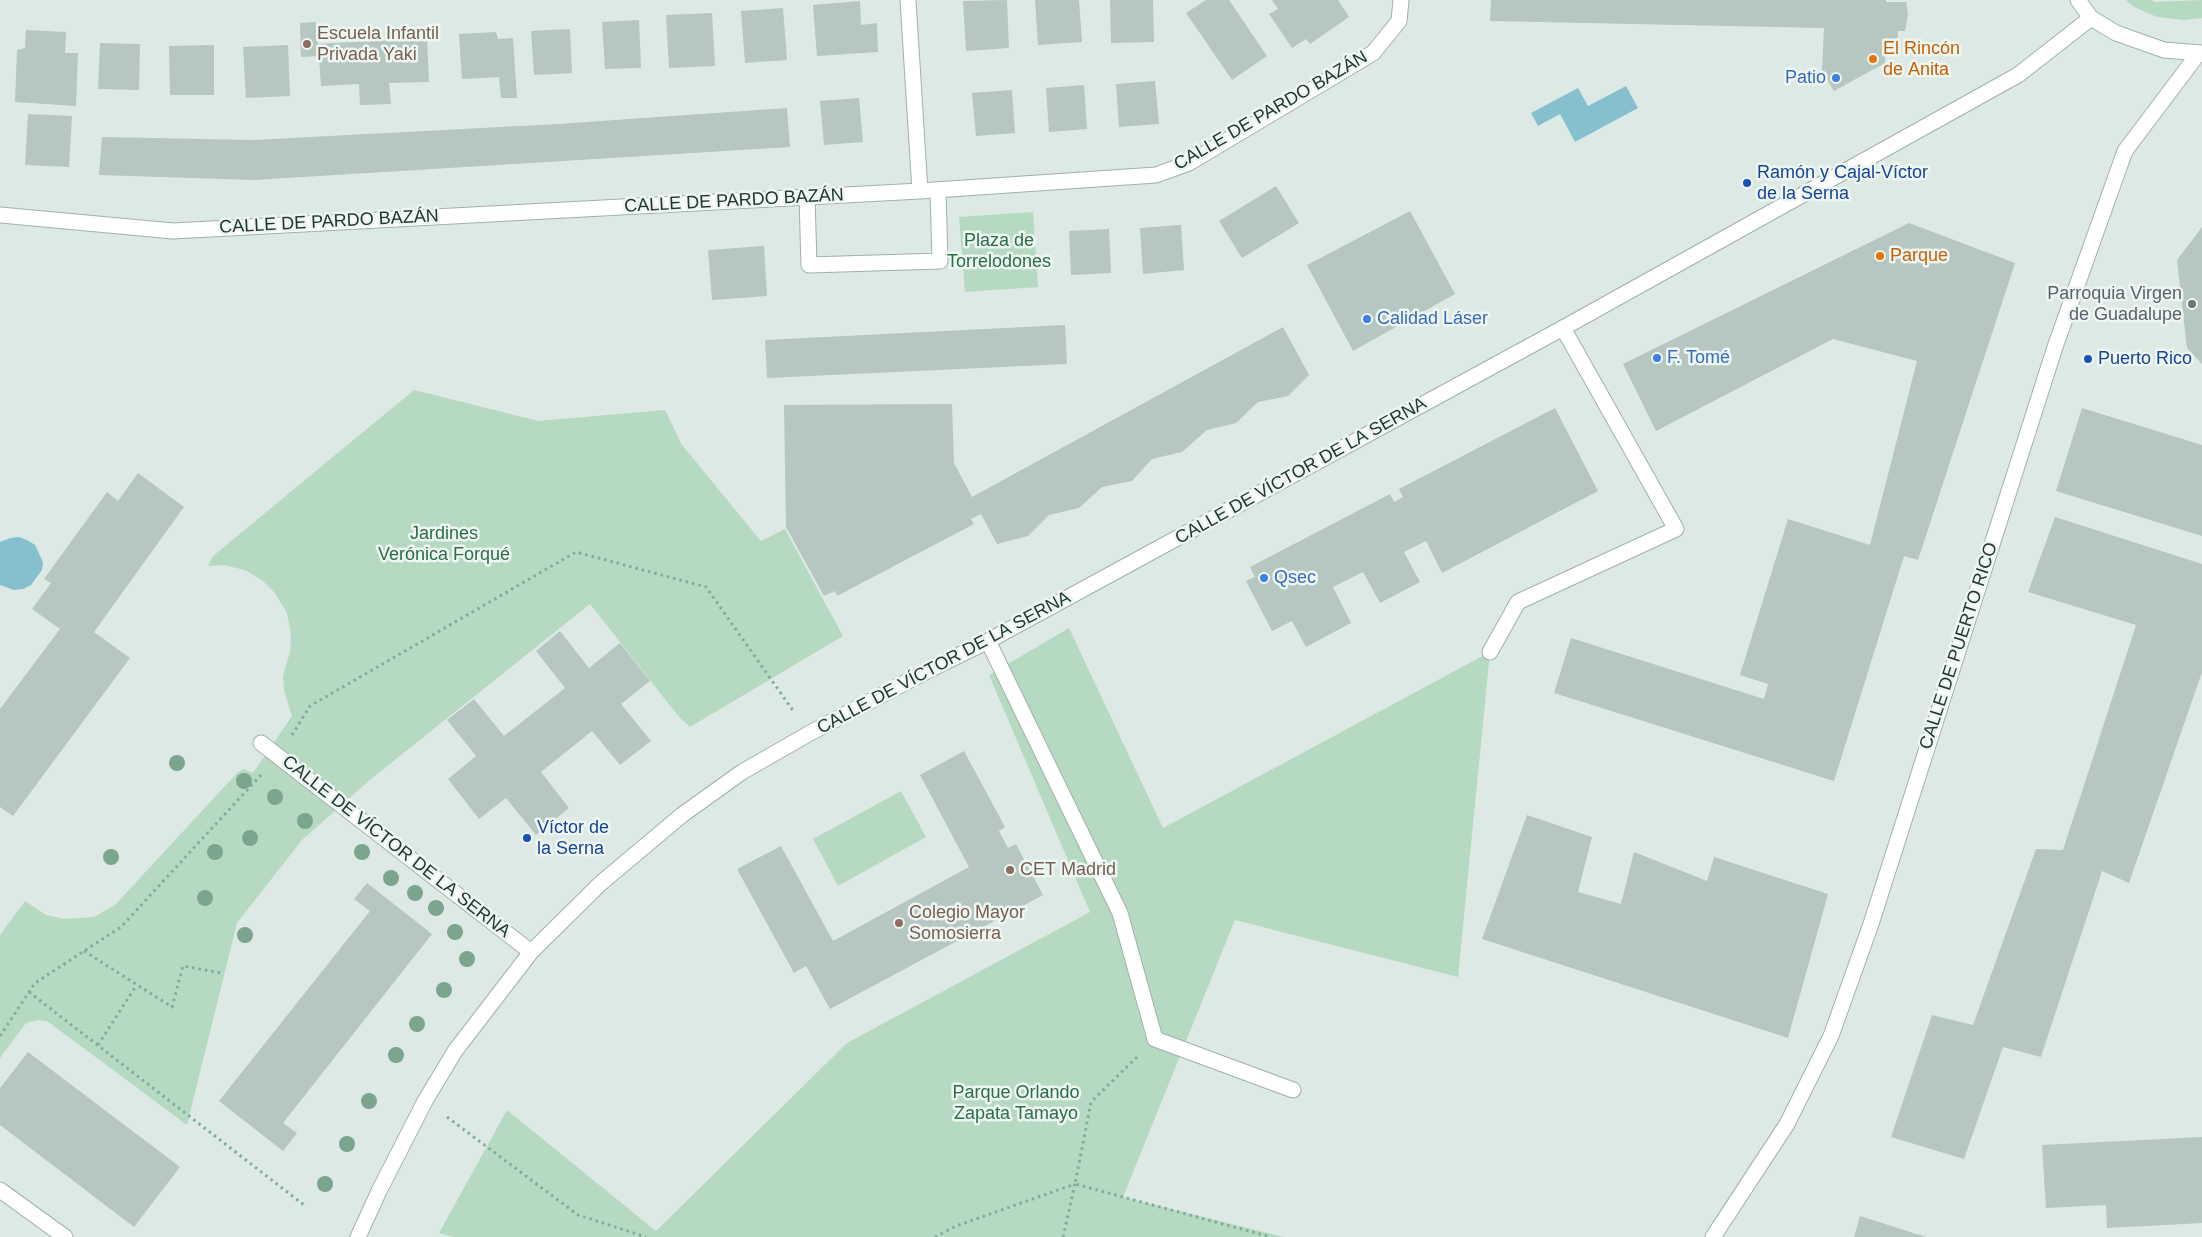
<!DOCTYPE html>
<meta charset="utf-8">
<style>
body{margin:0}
canvas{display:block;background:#dde9e4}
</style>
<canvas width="2202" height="1237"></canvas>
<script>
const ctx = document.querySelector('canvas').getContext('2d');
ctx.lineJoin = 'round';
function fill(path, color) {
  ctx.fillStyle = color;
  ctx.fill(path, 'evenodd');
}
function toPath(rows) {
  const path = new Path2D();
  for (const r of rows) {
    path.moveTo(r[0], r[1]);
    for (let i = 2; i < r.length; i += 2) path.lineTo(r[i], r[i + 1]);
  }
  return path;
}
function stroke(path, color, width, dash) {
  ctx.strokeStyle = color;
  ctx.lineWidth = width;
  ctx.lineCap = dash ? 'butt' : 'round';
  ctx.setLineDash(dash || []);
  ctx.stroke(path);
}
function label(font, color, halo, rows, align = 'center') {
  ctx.font = font + ' Helvetica,sans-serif';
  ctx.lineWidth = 5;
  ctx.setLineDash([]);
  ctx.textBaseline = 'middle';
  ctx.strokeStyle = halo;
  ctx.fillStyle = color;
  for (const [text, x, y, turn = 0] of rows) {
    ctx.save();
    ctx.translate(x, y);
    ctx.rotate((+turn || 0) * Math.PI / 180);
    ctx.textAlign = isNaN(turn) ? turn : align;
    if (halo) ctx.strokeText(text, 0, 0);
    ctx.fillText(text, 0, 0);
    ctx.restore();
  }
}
fill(toPath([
 [2126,0,2152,0,2154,2,2202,0,2202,18,2183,20,2157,17,2134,7],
 [1033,212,1038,287,965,292,959,217],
 [414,390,538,421,665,410,682,445,761,541,785,529,843,636,690,727,679,717,590,604,371,779,302,840,237,923,187,1125,47,1021,38,1020,26,1023,0,1058,0,935,25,901,46,915,64,919,94,917,115,905,237,773,243,769,253,773,292,716,284,690,283,676,290,652,291,635,287,613,275,593,263,581,245,570,223,565,208,566,213,556],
 [1069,628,1163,828,1490,652,1458,977,1235,920,1123,1197,1284,1237,453,1237,439,1233,507,1110,656,1231,847,1043,1090,912,989,675],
 [901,791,926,837,838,886,813,839]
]), '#b6dac1');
fill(toPath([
 [1626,86,1638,108,1575,142,1560,114,1538,126,1531,113,1578,88,1588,106],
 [19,537,27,540,35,545,43,562,42,570,31,585,23,589,14,590,0,585,0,542,10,538]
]), '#86c0ce');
fill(toPath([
 [1007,0,1009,48,966,51,963,1],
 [1035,0,1079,0,1082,42,1038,45],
 [1110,0,1153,0,1154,42,1111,43],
 [1206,0,1229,0,1267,56,1232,80,1186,13],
 [1272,0,1338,0,1349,17,1310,44,1306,39,1292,48,1269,14,1278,9],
 [1491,0,1886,0,1886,2,1906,2,1908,14,1905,31,1898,31,1897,48,1885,48,1885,63,1834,91,1822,71,1824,28,1490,21],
 [860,1,861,25,877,23,878,52,817,56,813,5],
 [783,8,787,60,745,63,741,11],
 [712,13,715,66,669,68,666,15],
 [639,20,641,68,605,69,602,22],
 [316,22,318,44,427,38,429,82,389,83,391,104,360,105,359,84,321,86,319,56,301,57,300,23],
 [570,29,572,73,534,75,531,31],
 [26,30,66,32,65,53,78,53,76,106,15,102,17,50,25,48],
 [496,32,498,39,513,38,517,98,501,98,499,77,462,79,459,34],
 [100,43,140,44,139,90,98,89],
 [214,45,214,95,170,95,169,46],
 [288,45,290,96,246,98,243,47],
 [1155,81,1159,124,1119,127,1116,84],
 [1084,85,1087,129,1049,132,1046,88],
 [1012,90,1015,133,976,136,972,93],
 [859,98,863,142,824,145,820,101],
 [787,108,790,147,254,180,99,175,102,137,253,140,558,124],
 [28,114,72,116,69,167,25,165],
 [1276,186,1299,223,1242,258,1219,221],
 [1410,211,1455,294,1353,351,1307,265],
 [1909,223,2015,263,1918,560,1904,556,1834,781,1554,693,1571,638,1764,699,1768,684,1740,675,1788,519,1870,545,1917,361,1833,339,1656,431,1623,364],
 [1181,225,1184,270,1143,274,1140,228],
 [2202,227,2202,364,2187,348,2177,260],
 [1109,229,1111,273,1071,275,1069,231],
 [764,246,767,296,712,300,708,250],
 [1065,325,1067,364,767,378,765,340],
 [1283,327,1309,375,1288,396,1258,402,1236,423,1207,430,1182,452,1152,459,1132,481,1102,487,1079,508,1049,515,1028,536,997,544,981,514,971,519,974,524,837,596,835,591,824,596,786,527,784,405,952,404,954,463,972,497],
 [1555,408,1598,491,1442,573,1426,541,1404,552,1420,582,1380,603,1363,572,1333,587,1351,623,1306,647,1292,621,1272,631,1246,581,1255,577,1250,567,1390,494,1394,502,1403,497,1399,489],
 [2082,408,2202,445,2202,536,2056,491],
 [138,473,184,507,94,632,130,658,13,816,0,807,0,709,60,629,32,609,51,583,44,579,107,492,118,501],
 [2055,517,2202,564,2202,672,2129,883,2102,871,2041,1057,2003,1047,1964,1159,1891,1137,1932,1015,1973,1025,2036,849,2063,850,2136,625,2028,592],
 [560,631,589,668,620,643,650,681,621,704,651,741,620,765,592,731,541,772,569,808,536,835,506,798,479,819,448,779,476,756,447,720,474,699,504,736,565,688,536,651],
 [964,751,1005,827,999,831,1008,848,1016,844,1043,895,830,1009,806,966,794,973,737,869,781,846,833,941,969,867,920,775],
 [1527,815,1592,837,1578,892,1621,904,1634,852,1707,881,1714,857,1828,894,1788,1038,1482,939],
 [367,883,432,934,283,1123,297,1133,283,1151,219,1101,370,911,354,899],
 [28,1052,180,1167,134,1227,0,1125,0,1088],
 [2202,1137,2202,1223,2107,1228,2106,1205,2046,1208,2042,1145],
 [1860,1216,1926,1237,1854,1237]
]), '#b6c6c0');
const lane = toPath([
 [807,197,809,265,940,261,938,190],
 [1490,652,1518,602,1676,529,1563,328]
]);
const street = toPath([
 [908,0,920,191],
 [0,215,173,231,920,191,1156,175,1189,163,1373,53,1399,21,1401,0],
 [988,641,1120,913,1155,1039,1293,1090],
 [261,743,531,952],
 [0,1190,65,1237],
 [358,1237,379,1191,425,1101,455,1051,531,952,601,883,682,815,742,772,810,733,931,669,988,641,1563,328,2018,75,2091,18],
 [1713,1237,1787,1124,1831,1036,1871,924,2055,347,2125,151,2198,54]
]);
const secondary = toPath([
 [2078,0,2091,18,2116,33,2164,50,2202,53]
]);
stroke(lane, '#a1b0ab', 17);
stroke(street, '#a1b0ab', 17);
stroke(secondary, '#9db4ad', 17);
stroke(toPath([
 [292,735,310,706,576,552,706,587,794,712],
 [84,951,172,1007,183,966,222,973],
 [29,992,304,1205],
 [0,1036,35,983,121,927,261,775],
 [98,1045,136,986],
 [1137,1057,1091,1102,1075,1184,1271,1237],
 [447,1117,578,1215,646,1237],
 [935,1237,956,1226,1075,1184],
 [1063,1237,1075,1184]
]), '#7eaca0', 3, [2.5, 4]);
stroke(lane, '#fff', 15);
stroke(street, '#fff', 15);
stroke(secondary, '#fff', 15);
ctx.fillStyle = '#7ba58e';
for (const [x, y] of [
 [177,763],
 [244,781],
 [275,797],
 [305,821],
 [250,838],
 [215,852],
 [362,852],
 [111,857],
 [391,878],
 [415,893],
 [205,898],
 [436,908],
 [455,932],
 [245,935],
 [467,959],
 [444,990],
 [417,1024],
 [396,1055],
 [369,1101],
 [347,1144],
 [325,1184]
]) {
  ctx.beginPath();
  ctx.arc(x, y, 8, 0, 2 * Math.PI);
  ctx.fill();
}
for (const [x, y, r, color] of [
 [307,44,5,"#8d6e63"],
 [1873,59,5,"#e8710a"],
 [1836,78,5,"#3f7fe0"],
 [1747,183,5,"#1a4fb4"],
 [1880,256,5,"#e8710a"],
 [2192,304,5,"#6b7280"],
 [1367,319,5,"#3f7fe0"],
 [1657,358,5,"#3f7fe0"],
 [2088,359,5,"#1a4fb4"],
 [1264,578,5,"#3f7fe0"],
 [527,838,5,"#1a4fb4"],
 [1010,870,5,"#8d6e63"],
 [899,923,5,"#8d6e63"]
]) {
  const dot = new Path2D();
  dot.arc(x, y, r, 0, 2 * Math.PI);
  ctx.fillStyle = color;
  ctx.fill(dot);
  stroke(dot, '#eef6f2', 2);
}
label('18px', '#785e54', '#eef6f2', [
 ["Escuela Infantil",317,34],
 ["Privada Yaki",317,55],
 ["CET Madrid",1020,870],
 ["Colegio Mayor",909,913],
 ["Somosierra",909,934]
], 'left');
label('18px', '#c56008', '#eef6f2', [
 ["El Rincón",1883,49],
 ["de Anita",1883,70],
 ["Parque",1890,256]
], 'left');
label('18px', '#366cbe', '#eef6f2', [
 ["Patio",1826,78,"right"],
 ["Calidad Láser",1377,319],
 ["F. Tomé",1667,358],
 ["Qsec",1274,578]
], 'left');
label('18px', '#203832', '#eef6f2', [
 ["CALLE DE PARDO BAZÁN",1271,111,-30],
 ["CALLE DE PARDO BAZÁN",734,201,-3],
 ["CALLE DE PARDO BAZÁN",329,222,-3],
 ["CALLE DE VÍCTOR DE LA SERNA",1301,471,-29],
 ["CALLE DE PUERTO RICO",1959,646,-72],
 ["CALLE DE VÍCTOR DE LA SERNA",944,663,-28],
 ["CALLE DE VÍCTOR DE LA SERNA",396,847,38]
]);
label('18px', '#164399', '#eef6f2', [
 ["Ramón y Cajal-Víctor",1757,173],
 ["de la Serna",1757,194],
 ["Puerto Rico",2098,359],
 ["Víctor de",537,828],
 ["la Serna",537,849]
], 'left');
label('18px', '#2b6d47', '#eef6f2', [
 ["Plaza de",999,241],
 ["Torrelodones",999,262],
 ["Jardines",444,534],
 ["Verónica Forqué",444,555],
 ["Parque Orlando",1016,1093],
 ["Zapata Tamayo",1016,1114]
]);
label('18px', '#5b616d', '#eef6f2', [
 ["Parroquia Virgen",2182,294],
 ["de Guadalupe",2182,315]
], 'right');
</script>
